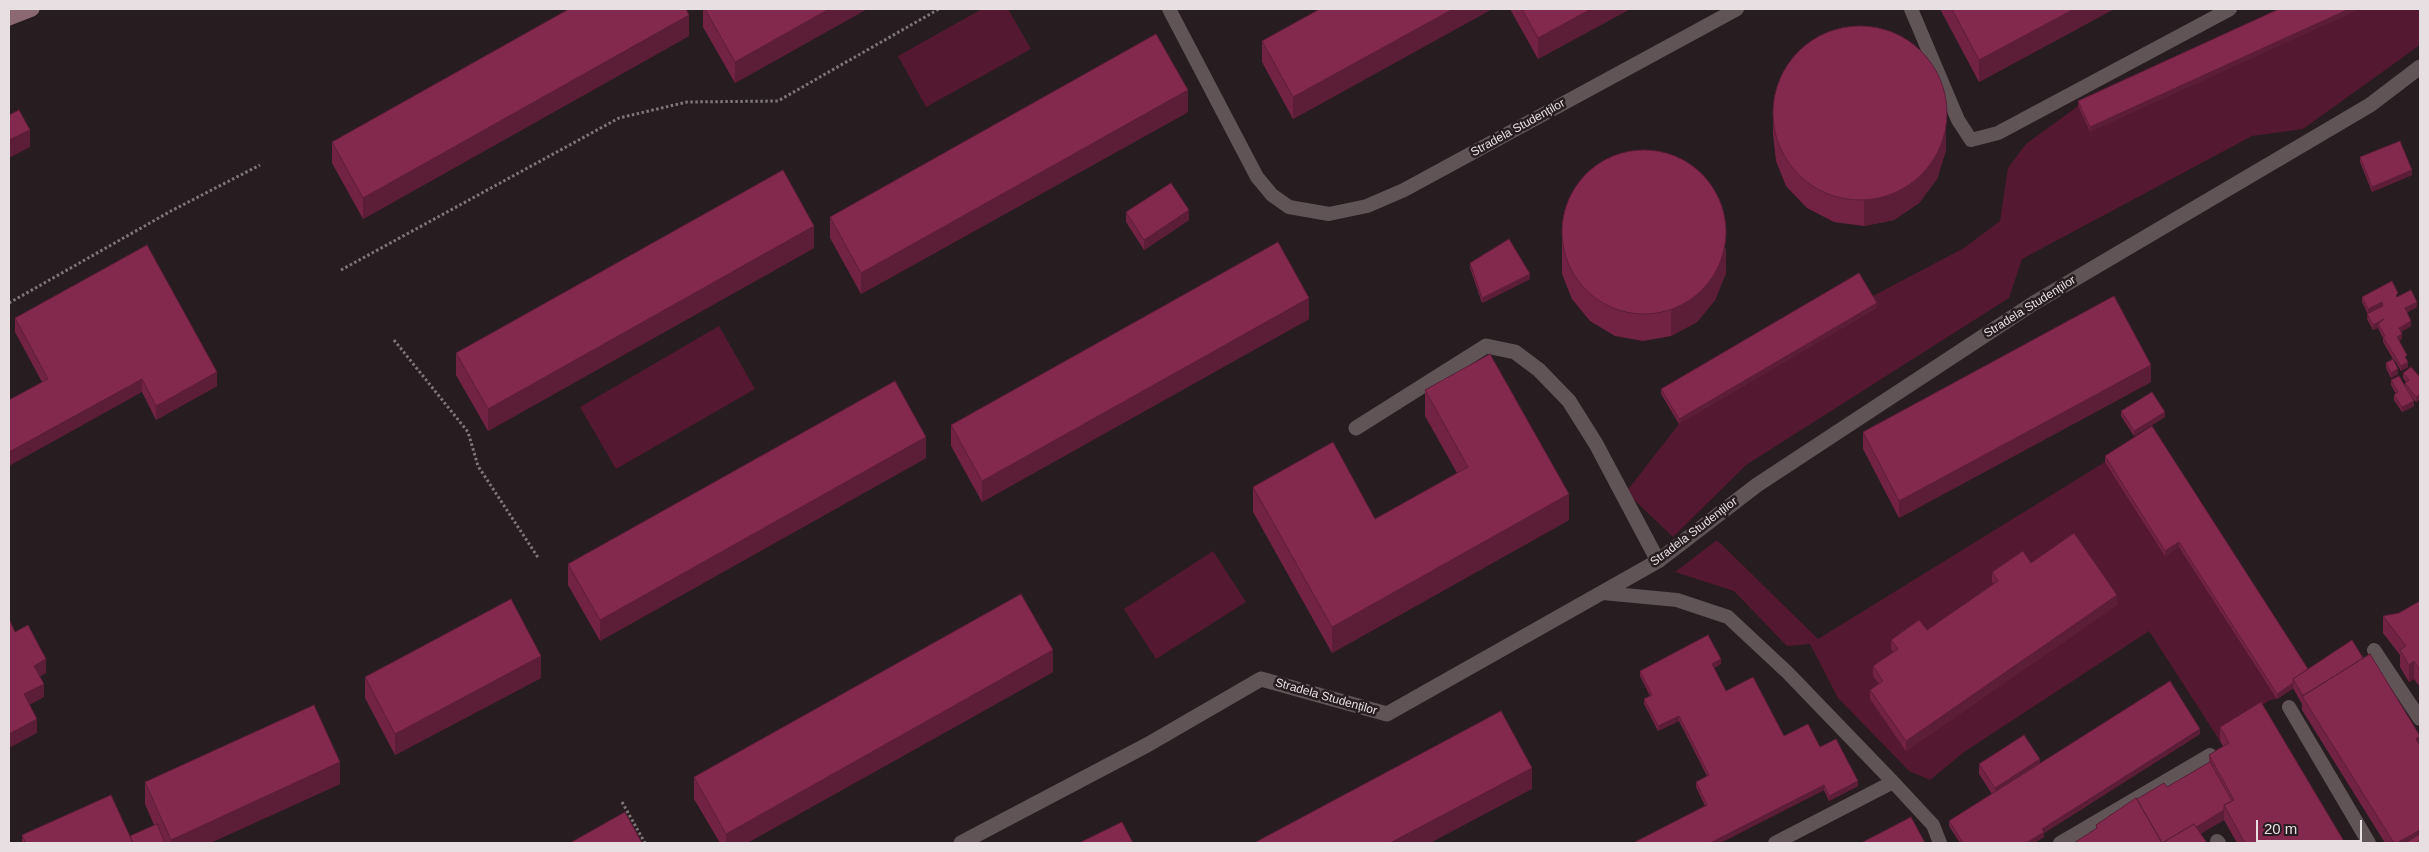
<!DOCTYPE html>
<meta charset="utf-8">
<style>
body{margin:0}
#map{position:relative;width:2429px;height:852px;overflow:hidden;background:#271c1f;font-family:Arial,sans-serif}
canvas{display:block}
.frame{position:absolute;inset:0;border:10px solid #e7dfe1;pointer-events:none}
.scale{position:absolute;left:2256px;top:820px;width:106px;height:22px;box-sizing:border-box;border:2px solid #e7dfe1;border-top:0;padding-left:6px;font-size:15px;line-height:18px;white-space:nowrap;color:#e7dfe1;-webkit-text-stroke:4px #271c1f;paint-order:stroke}
</style>
<div id="map">
<canvas width="2429" height="852"></canvas>
<div class="frame"></div>
<div class="scale">20 m</div>
</div>
<script>
const ctx = document.querySelector('canvas').getContext('2d');
ctx.lineJoin = 'round';
function fill(path, color) {
  ctx.fillStyle = color;
  ctx.fill(path, 'evenodd');
}
function toPath(rows) {
  const path = new Path2D();
  for (const r of rows) {
    if (r.length === 3) {
      path.moveTo(r[0] + r[2], r[1]);
      path.arc(r[0], r[1], r[2], 0, 2 * Math.PI);
      continue;
    }
    path.moveTo(r[0], r[1]);
    for (let i = 2; i < r.length; i += 2) path.lineTo(r[i], r[i + 1]);
  }
  return path;
}
function stroke(path, color, width, dash) {
  ctx.strokeStyle = color;
  ctx.lineWidth = width;
  ctx.lineCap = dash ? 'butt' : 'round';
  ctx.setLineDash(dash || []);
  ctx.stroke(path);
}
function label(font, color, halo, rows, align = 'center') {
  ctx.font = font + ' Arial,sans-serif';
  ctx.lineWidth = 5;
  ctx.setLineDash([]);
  ctx.textBaseline = 'middle';
  ctx.strokeStyle = halo;
  ctx.fillStyle = color;
  for (const [text, x, y, turn = 0] of rows) {
    ctx.save();
    ctx.translate(x, y);
    ctx.rotate((+turn || 0) * Math.PI / 180);
    ctx.textAlign = isNaN(turn) ? turn : align;
    if (halo) ctx.strokeText(text, 0, 0);
    ctx.fillText(text, 0, 0);
    ctx.restore();
  }
}
fill(toPath([
 [982,9,1008,9,1031,49,926,107,898,56],
 [2360,9,2420,9,2420,45,2303,129,2252,136,2022,259,2009,298,1746,465,1673,537,1626,492,1679,424,1877,308,1871,297,1964,248,2000,221,2008,168,2026,144,2078,106,2090,132],
 [719,326,755,389,616,469,580,407],
 [2105,462,2310,678,2277,699,2270,700,2258,708,2261,716,2220,741,2149,631,1964,752,1930,780,1909,771,1838,698,1810,644,1787,646,1734,591,1675,572,1717,540,1818,639],
 [1213,551,1246,602,1156,659,1124,609]
]), '#541930');
stroke(toPath([
 [341,270,619,118,687,102,778,101,939,9],
 [9,303,171,211,260,165],
 [394,340,468,432,478,466,539,559],
 [622,802,645,843]
]), '#7f7678', 3, [2.5, 2.5]);
stroke(toPath([
 [1169,9,1257,177,1272,195,1289,207,1329,214,1367,206,1404,190,1737,9],
 [1911,9,1958,120,1971,140,1998,133,2230,9],
 [1603,593,1677,600,1728,617,1788,673,1893,782,1933,825,1940,843],
 [2374,650,2420,719],
 [2289,707,2369,843],
 [2217,841,2219,843],
 [1775,843,1893,782],
 [2060,843,2210,755]
]), '#605457', 14);
stroke(toPath([
 [1356,428,1486,346,1515,352,1539,370,1569,401,1596,444,1658,561],
 [961,843,1147,745,1261,679,1387,714,1658,561,1757,485,2034,303,2370,105,2420,67]
]), '#605457', 15);
stroke(toPath([
 [9,18,32,9]
]), '#8b6973', 15);
fill(toPath([
 [703,9,867,9,735,83,703,27],
 [1320,9,1492,9,1293,119,1262,62,1262,41],
 [1510,9,1630,9,1538,59],
 [1940,9,2114,9,1979,82],
 [2279,9,2360,9,2090,132,2078,106,2078,101],
 [689,36,363,219,332,163,332,142],
 [1773,108,1946,150,1937,179,1919,203,1894,220,1864,226,1834,222,1807,208,1786,186,1776,161,1773,134],
 [1188,112,861,294,830,238,830,217],
 [2360,157,2412,175,2372,192,2360,162],
 [1126,212,1189,220,1144,250,1126,222],
 [1562,223,1726,273,1715,300,1697,322,1671,336,1643,341,1615,336,1590,321,1572,299,1562,274],
 [814,248,488,431,456,375,456,353],
 [1470,263,1530,279,1482,303,1470,268],
 [2362,297,2398,297,2417,307,2407,312,2411,326,2401,332,2402,339,2399,341,2407,361,2408,367,2401,371,2394,359,2398,374,2391,378,2386,368,2386,363,2393,359,2383,342,2383,338,2378,328,2373,330,2367,319,2368,314,2362,302],
 [1877,308,1679,424,1661,394,1661,389],
 [15,318,217,386,156,420,142,392,42,382,15,332],
 [1309,319,982,502,951,446,951,425],
 [2403,373,2420,377,2420,399,2416,402,2410,395,2414,406,2402,412,2394,400,2394,395,2396,394,2391,385,2391,380,2405,386,2405,383,2406,382,2403,378],
 [2151,382,1899,518,1863,449,1863,432],
 [1425,390,1569,520,1332,653,1253,512,1253,487,1375,519,1457,473,1425,416],
 [2121,411,2165,417,2134,436,2121,416],
 [2152,426,2420,843,2385,843,2302,710,2302,704,2293,688,2277,699,2179,547,2165,556,2105,462,2105,456],
 [926,458,600,641,568,585,568,564],
 [2420,536,2420,550,2419,547,2419,537],
 [2031,563,2117,605,1906,751,1870,699,1870,690,1879,684,1873,676,1873,666,1893,652,1891,649,1891,640,1927,630,1994,584,1992,582,1992,572],
 [2420,601,2420,687,2414,679,2409,682,2400,667,2400,655,2383,633,2383,616,2399,613],
 [1721,664,1714,668,1726,691,1784,736,1820,747,1858,786,1829,801,1824,790,1720,843,1633,843,1705,806,1696,787,1696,782,1707,776,1679,721,1658,731,1644,704,1644,699,1650,696,1640,676,1640,671],
 [1053,672,747,843,720,843,694,799,694,777],
 [365,677,541,678,395,755,365,698],
 [2220,727,2345,843,2237,843,2224,820,2200,834,2096,829,2096,825,2137,799,2167,787,2209,762,2209,755,2223,746,2220,741],
 [2200,734,2044,833,2044,837,2034,843,1960,843,1949,826,1949,821,1992,794,1979,774,1979,764,2040,764],
 [145,782,340,784,210,843,22,843,22,835,130,836,154,825,145,804]
]), '#722343');
fill(toPath([
 [829,9,867,9,735,83,735,62],
 [1453,9,1492,9,1293,119,1293,97],
 [1591,9,1630,9,1538,59,1538,38],
 [2074,9,2114,9,1979,82,1979,60],
 [2349,9,2360,9,2090,132,2090,127],
 [689,15,689,36,363,219,363,198],
 [1188,90,1188,112,861,294,861,273],
 [1946,125,1946,150,1937,179,1919,203,1894,220,1864,226,1864,201],
 [30,130,30,147,9,158,9,140],
 [2412,170,2412,175,2372,192,2372,187],
 [1189,210,1189,220,1144,250,1144,240],
 [814,226,814,248,488,431,488,409],
 [1726,248,1726,273,1715,300,1697,322,1671,336,1671,311],
 [1530,274,1530,279,1482,303,1482,298],
 [1309,298,1309,319,982,502,982,481],
 [2382,302,2382,308,2368,314,2368,309],
 [2417,302,2417,307,2405,314,2405,308],
 [1877,303,1877,308,1679,424,1679,419],
 [2384,319,2378,324,2378,328,2373,330,2373,325],
 [2411,321,2411,326,2399,333,2399,328],
 [2402,334,2402,339,2397,342,2397,337],
 [2408,362,2408,367,2401,371,2401,366],
 [2151,365,2151,382,1899,518,1899,501],
 [2398,369,2398,374,2391,378,2391,373],
 [217,372,217,386,156,420,156,406],
 [142,379,142,392,9,466,9,452],
 [2420,394,2420,399,2416,402,2416,397],
 [2414,401,2414,406,2402,412,2402,407],
 [2165,412,2165,417,2134,436,2134,431],
 [926,437,926,458,600,641,600,620],
 [1569,494,1569,520,1332,653,1332,627],
 [2179,542,2179,547,2165,556,2165,551],
 [2117,595,2117,605,1906,751,1906,741],
 [1053,650,1053,672,747,843,726,843,726,834],
 [541,656,541,678,395,755,395,734],
 [46,659,46,673,34,680,34,666],
 [1721,659,1721,664,1712,669,1712,664],
 [2414,661,2414,679,2409,682,2409,665],
 [2293,683,2293,688,2277,699,2277,694],
 [44,684,44,697,24,708,24,694],
 [1679,716,1679,721,1658,731,1658,726],
 [37,719,37,733,9,748,9,734],
 [2200,729,2200,734,2044,833,2044,837,2034,843,2026,843,2042,829],
 [2420,737,2420,750,2416,739],
 [2040,759,2040,769,1995,798,1995,788],
 [340,762,340,784,210,843,171,843,171,840],
 [1532,768,1532,789,1430,843,1390,843],
 [1858,781,1858,786,1829,801,1829,796],
 [1824,785,1824,790,1720,843,1710,843],
 [2224,810,2224,820,2185,843,2169,843],
 [2420,830,2420,843,2397,843]
]), '#5c1d37');
const building = toPath([
 [569,9,686,9,689,15,363,198,332,142,569,9],
 [705,9,829,9,735,62,705,9],
 [1320,9,1453,9,1293,97,1262,41,1320,9],
 [1522,9,1591,9,1538,38,1522,9],
 [1952,9,2074,9,1979,60,1952,9],
 [2279,9,2349,9,2090,127,2078,101,2279,9],
 [1860,113,87],
 [1156,34,1188,90,861,273,830,217,1156,34],
 [19,110,30,130,9,140,9,115,19,110],
 [2400,141,2412,170,2372,187,2360,157,2400,141],
 [1644,232,82],
 [783,170,814,226,488,409,456,353,783,170],
 [1171,183,1189,210,1144,240,1126,212,1171,183],
 [1509,239,1530,274,1482,298,1470,263,1509,239],
 [1278,242,1309,298,982,481,951,425,1278,242],
 [147,245,217,372,156,406,142,379,9,452,9,400,48,379,15,318,147,245],
 [1859,273,1877,303,1679,419,1661,389,1859,273],
 [2392,281,2398,293,2396,295,2397,297,2411,290,2417,302,2405,308,2411,321,2399,328,2402,334,2397,337,2407,355,2405,357,2408,362,2401,366,2383,337,2385,336,2378,324,2384,319,2373,325,2367,314,2383,306,2382,302,2368,309,2362,297,2392,281],
 [2114,296,2151,365,1899,501,1863,432,2114,296],
 [1490,354,1569,494,1332,627,1253,487,1333,442,1375,519,1468,467,1425,390,1490,354],
 [2393,359,2398,369,2391,373,2386,363,2393,359],
 [2411,367,2420,377,2420,394,2416,397,2405,383,2409,380,2403,373,2411,367],
 [2399,376,2414,401,2402,407,2394,395,2398,392,2391,380,2399,376],
 [895,381,926,437,600,620,568,564,895,381],
 [2152,392,2165,412,2134,431,2121,411,2152,392],
 [2152,426,2308,669,2293,679,2293,683,2277,694,2179,542,2165,551,2105,456,2152,426],
 [2074,533,2117,595,1906,741,1870,690,1883,681,1873,666,1898,649,1891,640,1919,620,1927,630,1998,581,1992,572,2023,551,2031,563,2074,533],
 [1021,594,1053,650,726,834,694,777,1021,594],
 [511,599,541,656,395,734,365,677,511,599],
 [2420,601,2420,670,2414,661,2409,665,2400,650,2406,646,2383,616,2399,613,2420,601],
 [9,619,15,632,28,625,46,659,34,666,44,684,24,694,37,719,9,734,9,619],
 [1708,635,1721,659,1712,664,1726,691,1753,677,1784,736,1808,724,1820,747,1836,739,1858,781,1829,796,1824,785,1710,843,1633,843,1707,805,1696,782,1709,775,1679,716,1658,726,1644,699,1652,695,1640,671,1708,635],
 [2352,640,2363,658,2303,696,2293,679,2352,640],
 [2370,654,2420,736,2416,739,2420,746,2420,830,2397,843,2394,843,2302,696,2370,654],
 [2170,681,2200,729,2042,829,2044,832,2026,843,1963,843,1949,821,2170,681],
 [2261,702,2345,843,2245,843,2224,805,2234,800,2209,755,2229,743,2220,727,2261,702],
 [314,705,340,762,171,840,145,782,314,705],
 [1501,711,1532,768,1390,843,1254,843,1501,711],
 [2024,735,2040,759,1995,788,1979,764,2024,735],
 [2210,762,2232,801,2224,805,2224,810,2196,827,2194,824,2162,843,2137,799,2164,783,2167,787,2210,762],
 [111,795,133,843,26,843,22,835,111,795],
 [2136,798,2162,843,2074,843,2097,828,2096,825,2136,798],
 [625,812,642,843,570,843,625,812],
 [1911,817,1925,843,1861,843,1911,817],
 [1122,822,1133,843,1079,843,1122,822],
 [157,824,165,843,133,843,130,836,157,824],
 [2194,824,2207,843,2162,843,2194,824],
 [2420,834,2420,843,2405,843,2420,834]
]);
fill(building, '#84294e');
stroke(building, '#5c1d37', 1);
label('12px', '#e7dfe1', '#271c1f', [
 ["Stradela Studenților",1518,128,-29],
 ["Stradela Studenților",2030,307,-32],
 ["Stradela Studenților",1694,532,-37],
 ["Stradela Studenților",1326,697,16]
]);
</script>
